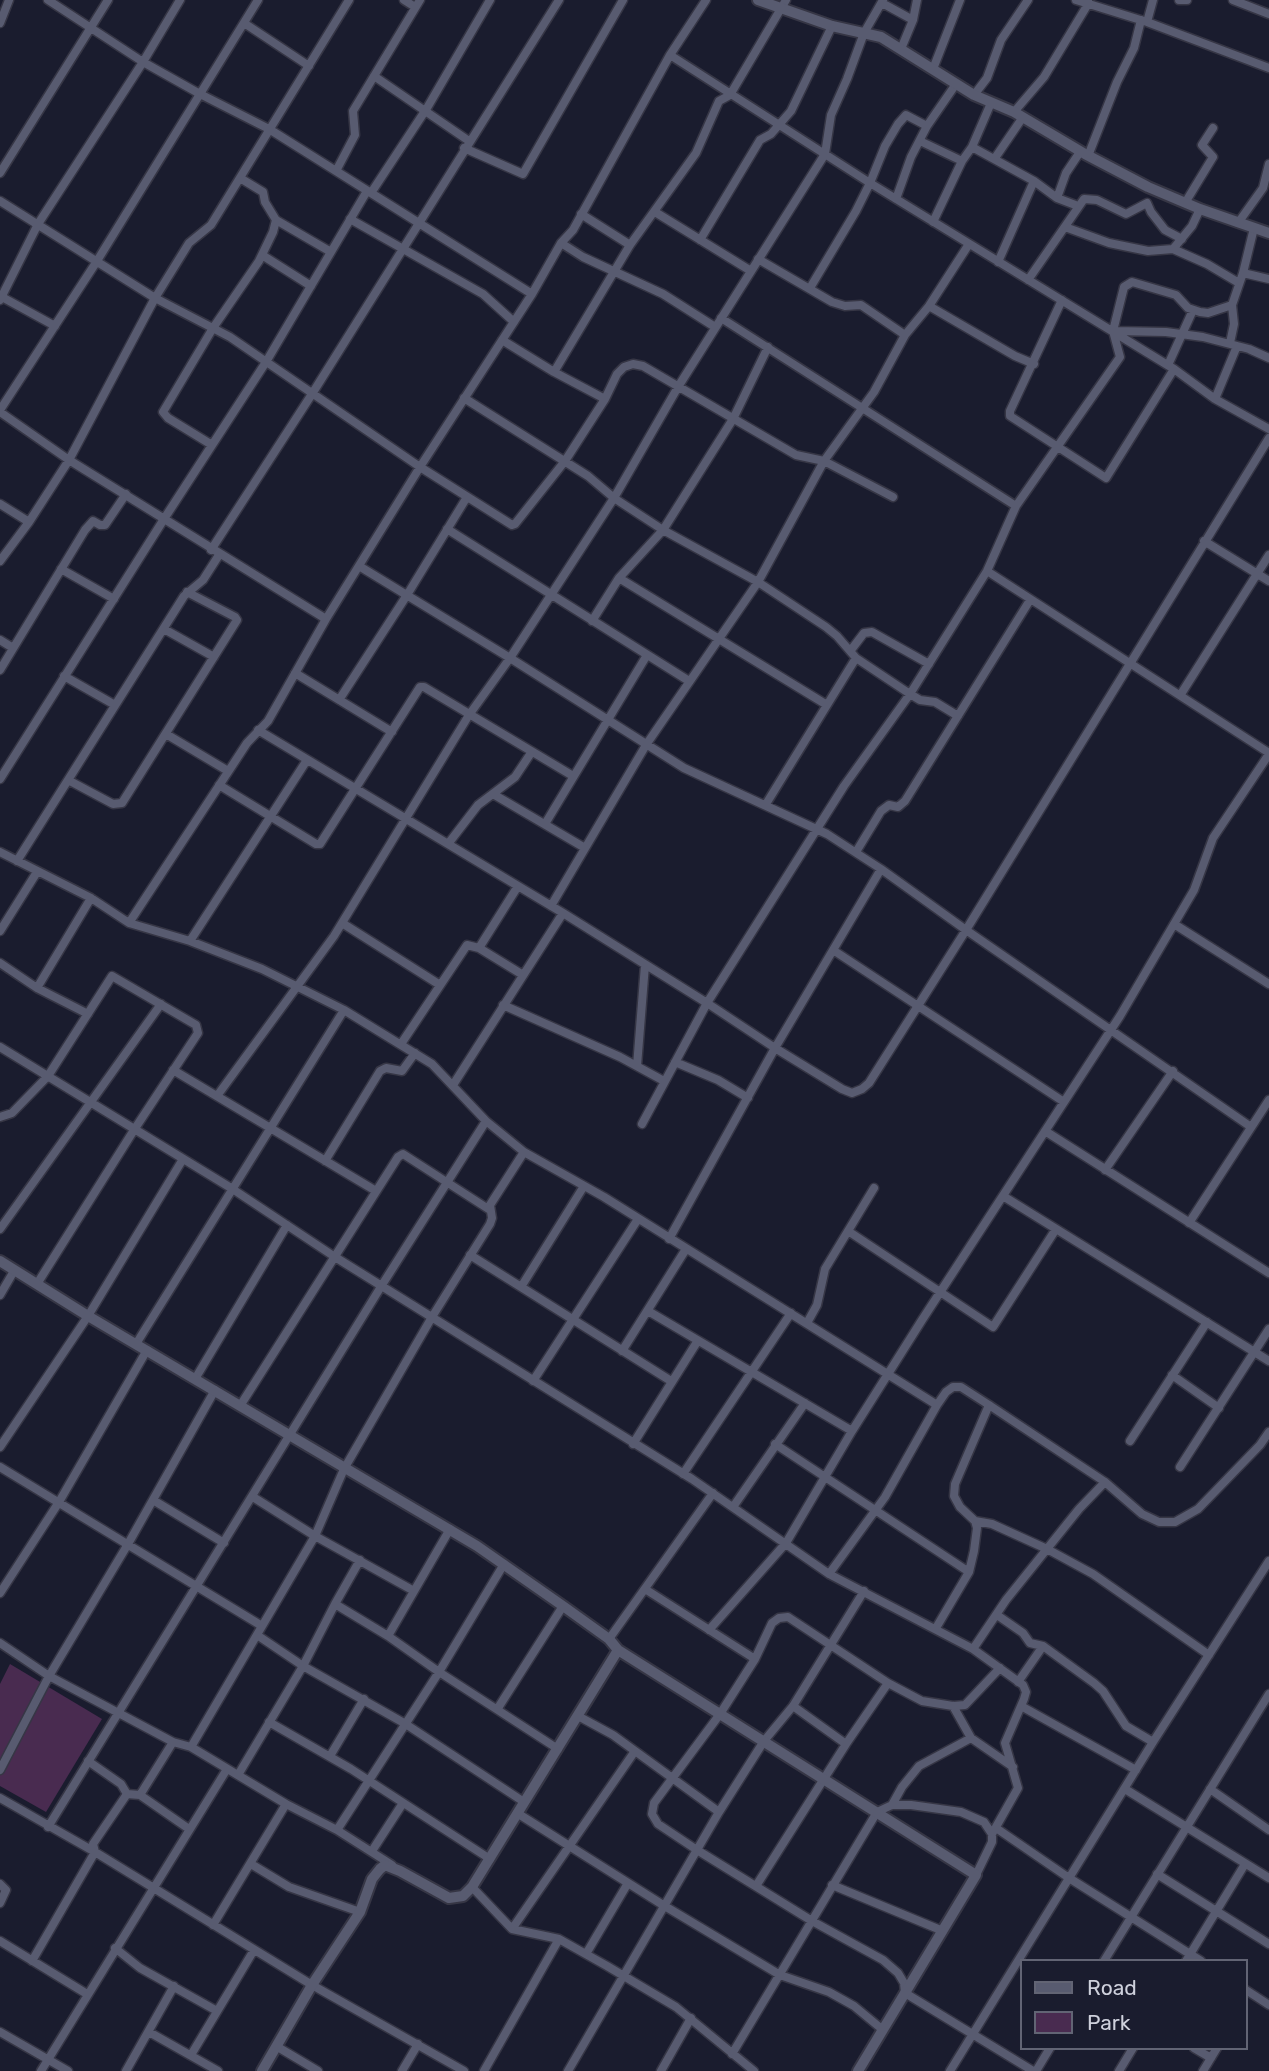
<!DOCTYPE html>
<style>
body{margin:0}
#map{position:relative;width:1269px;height:2071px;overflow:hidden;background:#1a1c2e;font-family:Rubik,sans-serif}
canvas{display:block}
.legend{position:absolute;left:1020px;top:1959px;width:228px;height:91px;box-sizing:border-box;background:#1a1c2e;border:2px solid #626474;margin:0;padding:9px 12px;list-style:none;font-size:21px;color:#ced0dc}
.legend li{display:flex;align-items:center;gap:14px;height:35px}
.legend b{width:35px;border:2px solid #626474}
</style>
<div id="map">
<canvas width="1269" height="2071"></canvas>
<ul class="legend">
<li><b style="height:9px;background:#585b70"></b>Road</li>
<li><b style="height:19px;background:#492b50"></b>Park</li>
</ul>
</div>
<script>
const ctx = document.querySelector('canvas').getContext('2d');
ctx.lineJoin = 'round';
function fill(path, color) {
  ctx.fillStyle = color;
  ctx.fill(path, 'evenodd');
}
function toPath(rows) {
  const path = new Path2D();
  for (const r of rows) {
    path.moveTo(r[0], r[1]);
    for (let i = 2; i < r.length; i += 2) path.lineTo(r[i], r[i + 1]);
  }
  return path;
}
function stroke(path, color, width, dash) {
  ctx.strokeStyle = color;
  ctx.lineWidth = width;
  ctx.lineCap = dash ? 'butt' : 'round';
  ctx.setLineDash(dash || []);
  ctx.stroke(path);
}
fill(toPath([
 [10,1664,102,1719,46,1812,0,1786,0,1684]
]), '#492b50');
const street = toPath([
 [48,0,143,62,200,94,269,129,532,294],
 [404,0,415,7],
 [1076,0,1147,22,1269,68],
 [1179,0,1187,0],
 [1233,0,1269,14],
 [882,3,913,20],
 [1147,22,1153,0],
 [0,23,9,0],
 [244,23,309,66],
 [901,49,913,20,917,0],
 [670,55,870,183,1174,369,1215,399,1269,429],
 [933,69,960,0],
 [374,76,469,141],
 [974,95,987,78,1001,40,1028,0],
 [1014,112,1044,77,1088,4,1088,0],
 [920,141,962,161],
 [972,147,1034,181,1057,198,1078,206],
 [464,148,523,174,623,0],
 [1088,156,1117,82,1134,48,1141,20],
 [995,158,1023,117],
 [336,171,355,135,353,111,420,0],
 [0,173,108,0],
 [371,193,427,108,490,0],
 [1057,198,1066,173,1080,152],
 [896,199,911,157,927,126,956,84],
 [0,201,155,298,230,337,420,467,512,525,515,524,565,461,605,399,617,374,624,367,633,364,643,366,796,455,824,461,893,497],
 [1185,203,1213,157,1202,145,1213,128],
 [655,212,751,271],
 [581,214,630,245],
 [350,219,483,294,514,322],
 [276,220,331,252],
 [933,222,962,161,972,147,991,103],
 [1238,223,1263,188,1269,164],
 [1065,227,1109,243,1148,251,1173,249,1207,264,1239,283],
 [700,240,760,140,771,134,791,111,832,26],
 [561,243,583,257,663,294,715,327],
 [1173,249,1192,226,1200,209],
 [262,255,311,286],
 [758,259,832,302,845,306,861,305,905,335],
 [998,262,1034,181],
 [1243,273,1269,279],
 [1028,280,1084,199,1097,200,1126,214,1147,203,1151,212,1165,230,1182,239],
 [810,288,856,211,870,183,885,146,898,124,906,115,927,126],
 [2,297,55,326],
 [0,300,38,224,143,62,180,0],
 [1062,300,1010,411,1010,416,1106,478,1174,369],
 [929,306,1015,356,1034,364],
 [721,318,1016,506],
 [1115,331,1166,332,1203,337,1249,349,1269,358],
 [502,340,554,372,605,399],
 [1230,343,1234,324,1232,305,1243,273,1254,228],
 [1168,365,1193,310],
 [554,372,630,245,696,153,719,101,730,95,786,0],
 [464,398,588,476,614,498,663,530,758,582,826,627,837,636,856,658,910,694,920,700,935,702,958,716],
 [1215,399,1237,346],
 [0,410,97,261,258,0],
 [0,412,69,460,326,619],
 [212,445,168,418,163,412,213,328,259,261,273,232,276,220,265,202,263,192,240,178],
 [0,504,29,522],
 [447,529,689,681],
 [1204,541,1269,581],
 [211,550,312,394,559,0],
 [0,561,29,522,69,460,155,298,189,243,211,225,349,0],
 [359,566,510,658,684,768,827,834,881,869,966,930,1251,1127],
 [61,569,114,599],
 [987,571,1269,753],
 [619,578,827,705],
 [592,621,619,578,663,530,733,419,768,347],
 [164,629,214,657],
 [0,640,13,648],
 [851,650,864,633,872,632,929,664],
 [0,670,85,530,93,521,100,525,105,525,126,494],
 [295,673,392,732],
 [64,676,115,705],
 [1181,694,1269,555],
 [339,700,407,595,467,497],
 [258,730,563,913,707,1003,775,1048,842,1089,852,1093,862,1089,869,1083,966,930,1269,438],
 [166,734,228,771],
 [0,779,164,519,266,362,367,191],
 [68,780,113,804,122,803,237,620,235,617,187,592],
 [219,785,316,844,320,844,420,687,424,687,573,776],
 [493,794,585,848],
 [766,804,856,658],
 [545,824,647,655],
 [448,844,478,805,515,777,531,753],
 [0,852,91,898,129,923,190,941,262,969,344,1010,432,1064,486,1121,524,1152,604,1197,937,1405],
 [856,852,881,811,889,805,898,807,905,801,1030,600],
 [17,861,184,596,203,580,219,555],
 [551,906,646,745,758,582,824,461,874,392,905,335,929,306,969,244],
 [129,923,247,743,268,721,326,619,420,467,532,294,561,243,573,230,670,55,706,0],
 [342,923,440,985],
 [1174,924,1269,984],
 [0,931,37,872],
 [190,941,307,760],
 [479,948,518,886],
 [833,950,1064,1102],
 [0,963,37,988,88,1014],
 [37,988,91,898],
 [503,1005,620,1057,664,1081],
 [401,1044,467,945,479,948,523,975],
 [0,1047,231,1188,335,1257,692,1479,829,1574,973,1649,1023,1685,1026,1692,1024,1699,1005,1743,1018,1788,992,1834],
 [675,1062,718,1080,748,1098],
 [637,1066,645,965],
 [173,1070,376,1191],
 [453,1085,563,913],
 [217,1096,334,936,469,715,510,658,614,498,678,387,825,154,831,115,847,79,864,33,883,0],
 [0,1117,12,1113,48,1076,112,976,196,1025,198,1033,134,1130,37,1284],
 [642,1124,707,1003,844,786,910,694,987,571,1016,506,1120,357,1113,331,1124,287,1132,282,1176,295,1188,308,1200,312,1208,313,1232,305],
 [1045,1131,1269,1273],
 [325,1161,380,1071,386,1068,402,1071,415,1053],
 [1105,1170,1173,1071],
 [1003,1196,1269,1361],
 [1189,1223,1269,1100],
 [0,1229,161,1004],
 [848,1231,993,1327,1056,1229],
 [669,1239,775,1048,881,869],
 [470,1255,671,1381],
 [521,1287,584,1186],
 [0,1295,14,1271],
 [648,1311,852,1431],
 [807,1323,817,1305,825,1269,874,1188],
 [136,1344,344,1010],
 [622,1351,686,1249],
 [1172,1375,1219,1408],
 [195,1379,287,1225],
 [533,1381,638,1219],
 [240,1406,398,1157,403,1154,490,1210],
 [1130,1441,1207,1322],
 [633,1444,697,1342],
 [775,1444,969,1572],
 [0,1447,88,1316,183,1159],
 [0,1467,262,1626],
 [1180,1467,1269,1329],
 [683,1474,791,1313],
 [253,1497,315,1536,414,1591],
 [153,1500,224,1543],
 [733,1507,805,1403],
 [975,1521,992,1524,1047,1549,1093,1574,1209,1655],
 [829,1574,885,1497,937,1405,946,1392,953,1387,961,1387,989,1405,1105,1482,1142,1514,1159,1522,1175,1522,1198,1509,1260,1445,1269,1432],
 [645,1589,755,1659],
 [0,1593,59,1502,147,1350],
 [335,1604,360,1560],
 [997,1615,1023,1633,1030,1643,1043,1646,1094,1683,1103,1691,1126,1726,1153,1742],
 [936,1628,969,1572,974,1551,977,1528,975,1521,960,1507,954,1496,955,1484,989,1405],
 [709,1630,786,1543,852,1431,922,1320,1120,1016,1194,890,1213,838,1269,754],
 [257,1635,303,1666,404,1723,524,1802],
 [388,1636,450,1529],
 [609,1639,713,1493],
 [0,1643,49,1676,173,1742,191,1747,286,1804,337,1830,392,1865],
 [973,1649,1006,1600,1079,1509,1105,1482],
 [1000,1668,965,1705,953,1706,922,1701,888,1683,788,1617,779,1618,772,1623,755,1659,720,1714,654,1803,652,1814,658,1824,697,1850,812,1921,883,1960,898,1973,904,1983,905,1993,1033,2071],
 [1018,1682,1043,1646],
 [793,1706,846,1744],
 [953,1706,971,1738,1013,1767],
 [1021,1706,1136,1770],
 [498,1708,563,1606],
 [578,1716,613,1735,719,1812],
 [269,1722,351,1769,490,1859],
 [191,1747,315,1536,344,1469,432,1317,490,1224,492,1218,490,1205,524,1152],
 [330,1756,364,1699],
 [88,1761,121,1784,127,1794,140,1795,189,1829],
 [0,1770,49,1676,128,1544,215,1390],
 [238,1775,303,1666,335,1604,388,1636,439,1672,558,1749],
 [1125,1789,1269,1878],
 [1210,1789,1269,1830],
 [140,1795,173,1742],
 [0,1798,95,1852,312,1985,464,2071],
 [892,1805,902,1787,919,1766,971,1738],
 [517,1813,663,1905,780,1975,829,1992,854,2006,883,2030],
 [48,1827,382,1285,486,1121],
 [996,1828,1069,1878,1201,1961],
 [337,1830,439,1672,504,1564],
 [372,1851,403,1803],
 [251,1864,289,1887,360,1912],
 [1157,1874,1269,1944],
 [0,1884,6,1890,0,1903],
 [832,1885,943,1931],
 [756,1886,846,1744,888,1683],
 [472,1887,512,1929,559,1939,607,1966,676,2007,754,2071],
 [213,1925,286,1804],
 [512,1929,635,1751],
 [0,1941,87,1994],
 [115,1948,140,1968,217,2011],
 [586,1954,628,1883],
 [32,1961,95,1852,93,1844,127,1794],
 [1104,1961,1269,1694],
 [1186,1961,1245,1864],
 [1246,1990,1269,2005],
 [0,2032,68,2071],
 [149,2032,218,2071],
 [276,2046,318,2071],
 [1194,2048,1211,2058],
 [732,2054,877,1812,892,1805,911,1805,961,1812,984,1822,992,1834,992,1842,976,1875],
 [191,2055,254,1950],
 [41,2071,227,1769],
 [126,2071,174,1986],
 [402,2071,418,2044],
 [484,2071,559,1939],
 [568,2071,719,1812,764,1741,793,1706,864,1591],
 [661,2071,691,2018],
 [950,2071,1153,1742,1269,1561],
 [1036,2071,1050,2048],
 [1119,2071,1133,2048],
 [1203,2071,1217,2048]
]);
const secondary = toPath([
 [758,0,832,26,881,37,974,95,1014,112,1085,154,1148,187,1200,209,1269,233],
 [0,1261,88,1316,477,1546,563,1606,609,1639,618,1650,976,1875,858,2071],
 [262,2071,312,1985,360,1912,372,1879,380,1869,385,1865,400,1871,449,1898,463,1896,472,1887,618,1650]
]);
stroke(street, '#363645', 11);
stroke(secondary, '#363645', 14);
stroke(street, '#585b70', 8);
stroke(secondary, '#585b70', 10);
</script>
